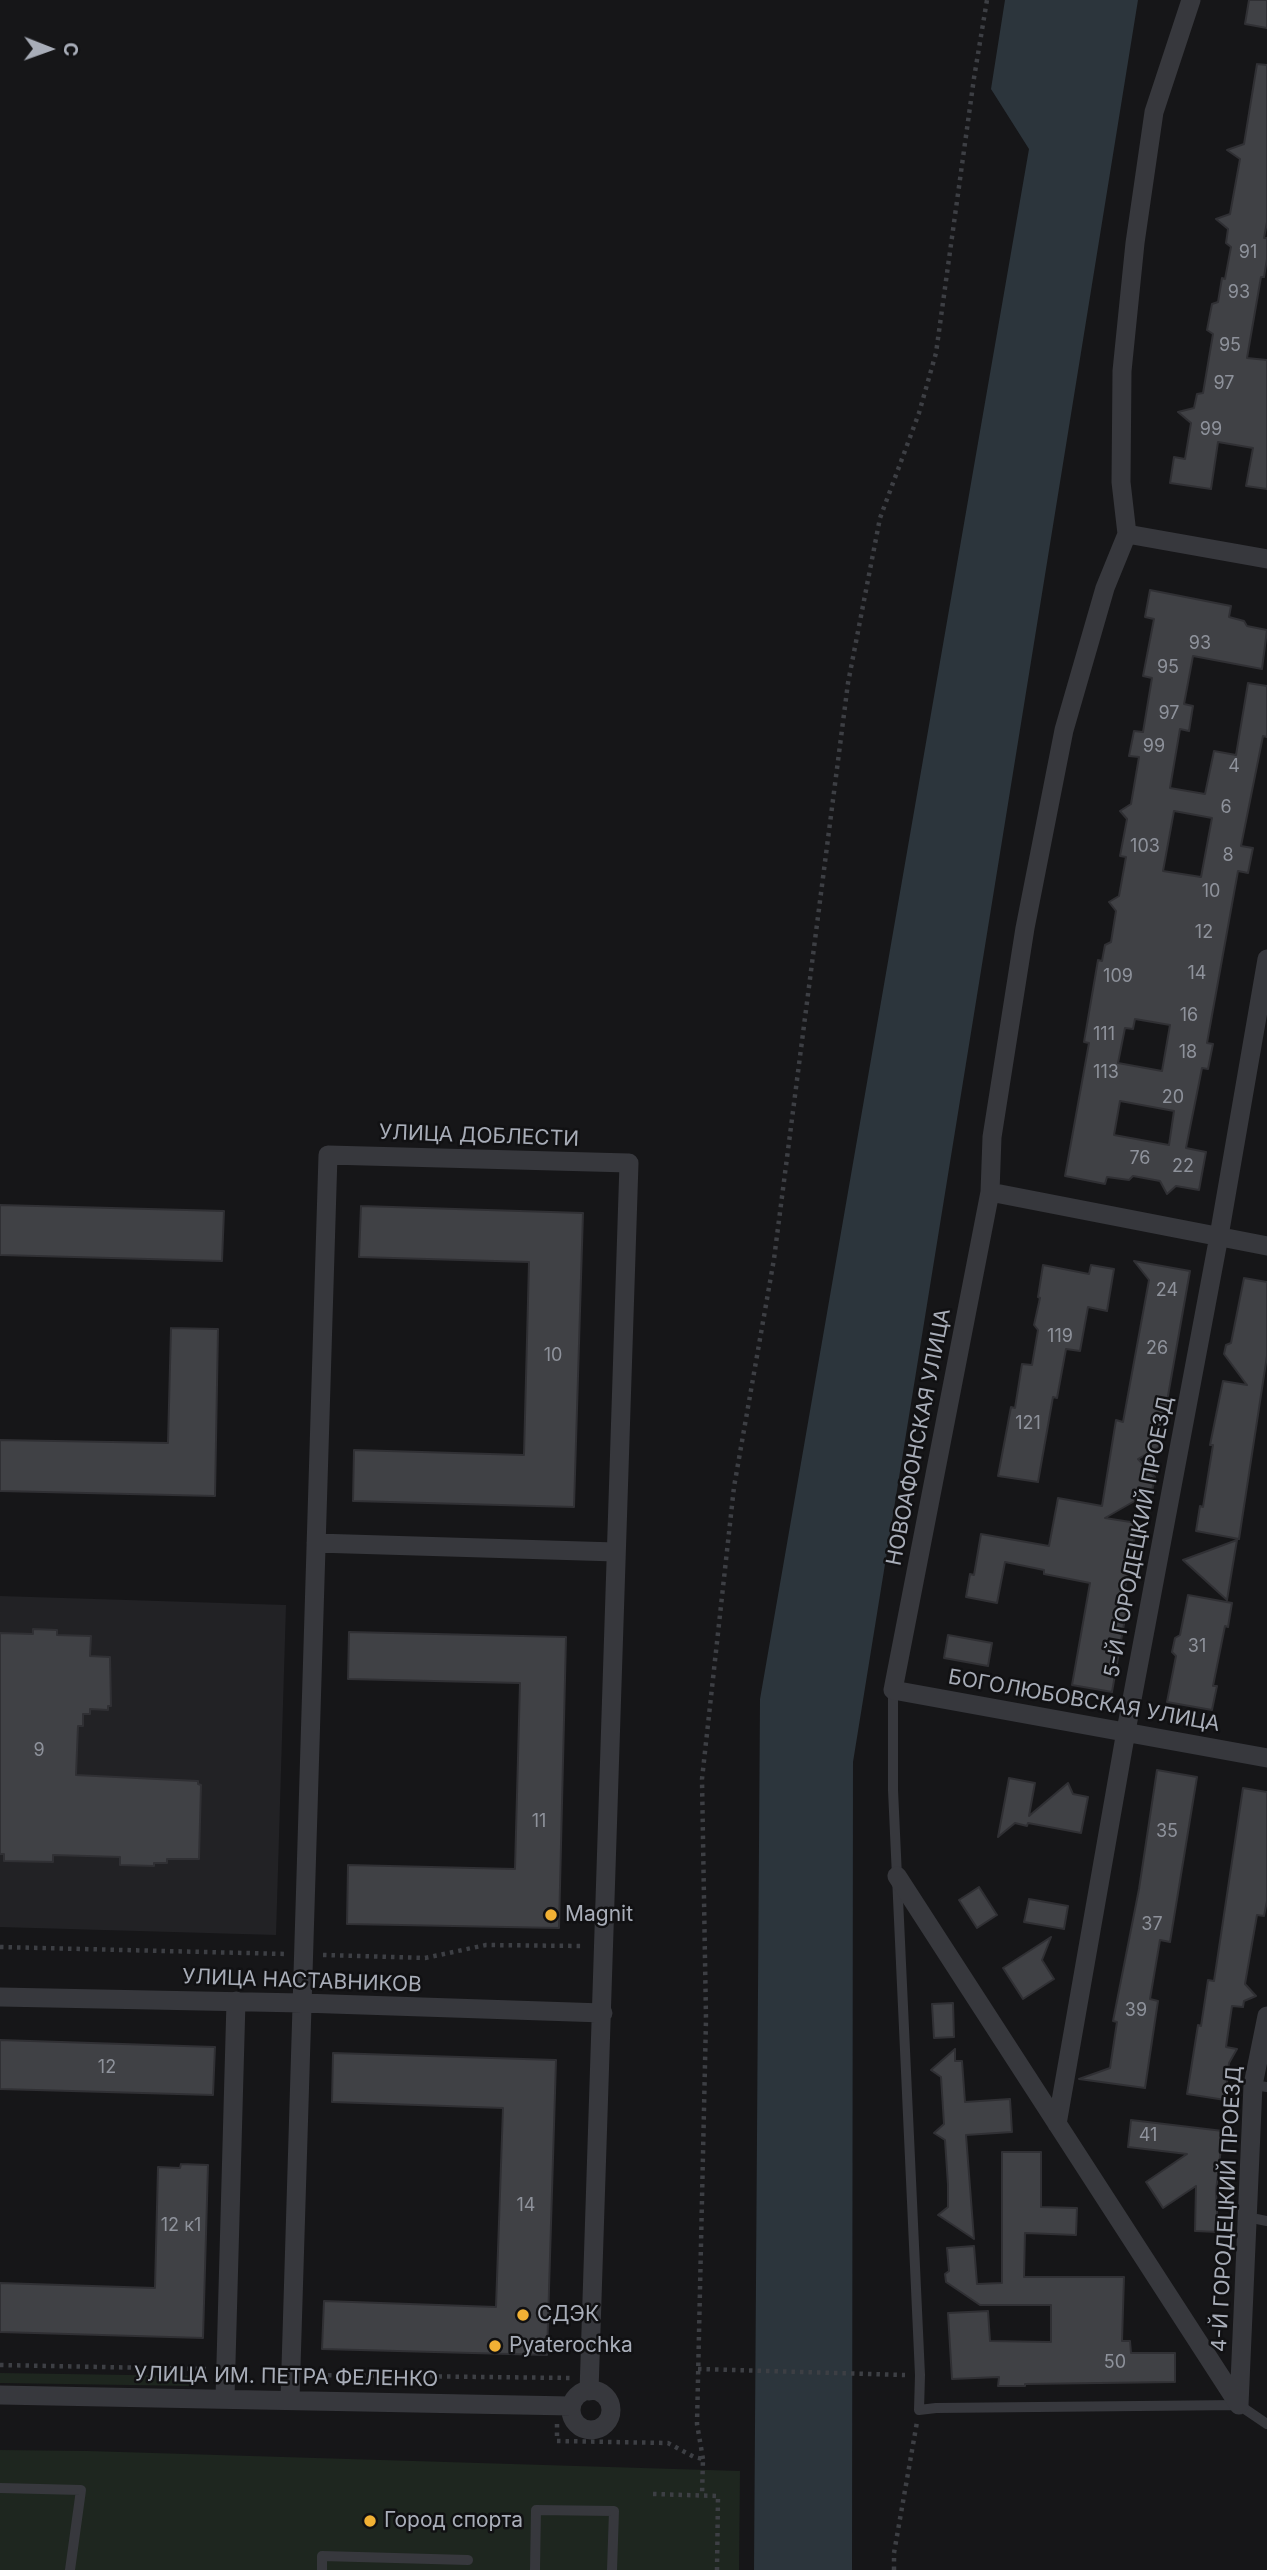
<!DOCTYPE html>
<meta charset="utf-8">
<style>
body{margin:0}
#map{position:relative;width:1267px;height:2570px;overflow:hidden;background:#161618;font-family:Inter,sans-serif}
canvas{display:block}
.north{position:absolute;left:14px;top:14px;width:70px;height:70px;-webkit-text-stroke:5px #111113;paint-order:stroke;rotate:91deg;font-size:19px;font-weight:700;line-height:28px;text-align:center;color:#a8adb8}
.north::after{content:'';display:block;margin:auto;width:24px;height:32px;background:#a8adb8;clip-path:polygon(50% 0,100% 100%,50% 72%,0 100%)}
</style>
<div id="map">
<canvas width="1267" height="2570"></canvas>
<div class="north">С</div>
</div>
<script>
const ctx = document.querySelector('canvas').getContext('2d');
ctx.lineJoin = 'round';
function fill(path, color) {
  ctx.fillStyle = color;
  ctx.fill(path, 'evenodd');
}
function toPath(rows) {
  const path = new Path2D();
  for (const r of rows) {
    if (r.length === 3) {
      path.moveTo(r[0] + r[2], r[1]);
      path.arc(r[0], r[1], r[2], 0, 2 * Math.PI);
      continue;
    }
    path.moveTo(r[0], r[1]);
    for (let i = 2; i < r.length; i += 2) path.lineTo(r[i], r[i + 1]);
  }
  return path;
}
function stroke(path, color, width, dash) {
  ctx.strokeStyle = color;
  ctx.lineWidth = width;
  ctx.lineCap = dash ? 'butt' : 'round';
  ctx.setLineDash(dash || []);
  ctx.stroke(path);
}
function label(font, color, halo, rows, align = 'center') {
  ctx.font = font + ' Inter,sans-serif';
  ctx.lineWidth = 5;
  ctx.setLineDash([]);
  ctx.textBaseline = 'middle';
  ctx.strokeStyle = halo;
  ctx.fillStyle = color;
  for (const [text, x, y, turn = 0] of rows) {
    ctx.save();
    ctx.translate(x, y);
    ctx.rotate((+turn || 0) * Math.PI / 180);
    ctx.textAlign = isNaN(turn) ? turn : align;
    if (halo) ctx.strokeText(text, 0, 0);
    ctx.fillText(text, 0, 0);
    ctx.restore();
  }
}
fill(toPath([
 [0,1596,286,1605,276,1935,0,1927]
]), '#222225');
fill(toPath([
 [0,2373,194,2376,194,2386,0,2383],
 [0,2450,88,2451,740,2471,739,2570,0,2570]
]), '#1e261f');
fill(toPath([
 [1005,0,1138,0,853,1762,852,2570,754,2570,760,1699,1029,149,991,89]
]), '#2c353c');
const building = toPath([
 [1249,0,1267,0,1267,28,1245,24,1249,0],
 [1257,64,1267,65,1267,222,1264,238,1267,238,1267,259,1264,277,1261,277,1247,358,1267,360,1267,489,1246,486,1253,448,1218,442,1211,489,1170,483,1174,457,1185,459,1191,423,1178,412,1194,408,1197,394,1203,393,1213,334,1207,330,1212,304,1218,302,1222,278,1225,279,1231,247,1226,243,1228,229,1216,219,1230,214,1240,159,1227,150,1244,144,1257,64],
 [1150,590,1231,606,1229,617,1244,621,1247,626,1267,630,1262,669,1193,656,1184,704,1193,706,1189,731,1180,729,1170,788,1205,794,1214,751,1236,755,1248,683,1267,686,1267,737,1263,736,1241,846,1253,848,1248,873,1238,871,1207,1043,1213,1044,1208,1069,1202,1068,1186,1148,1206,1152,1199,1190,1176,1186,1167,1194,1160,1181,1133,1176,1129,1180,1107,1177,1105,1184,1065,1176,1089,1043,1084,1042,1098,960,1102,961,1105,945,1111,942,1116,911,1109,902,1119,896,1126,857,1120,856,1127,819,1120,811,1131,804,1139,757,1129,756,1134,731,1143,732,1152,678,1143,676,1154,619,1145,617,1150,590],
 [1174,811,1212,818,1201,877,1163,871,1174,811],
 [1135,1019,1170,1025,1162,1071,1118,1063,1125,1028,1133,1029,1135,1019],
 [1120,1101,1174,1111,1169,1145,1114,1135,1120,1101],
 [0,1205,224,1211,222,1261,0,1255,0,1205],
 [361,1206,583,1213,574,1507,353,1501,354,1450,524,1455,529,1262,359,1257,361,1206],
 [1134,1261,1190,1271,1159,1447,1138,1459,1155,1477,1152,1491,1105,1518,1137,1523,1122,1606,1127,1607,1112,1692,1072,1685,1090,1583,1044,1574,1044,1570,1005,1562,997,1603,966,1597,970,1574,974,1575,981,1534,1049,1546,1058,1498,1102,1506,1116,1420,1123,1422,1149,1280,1134,1261],
 [1043,1265,1089,1274,1091,1265,1114,1269,1107,1311,1088,1307,1080,1351,1066,1349,1057,1398,1053,1397,1038,1482,998,1476,1011,1407,1015,1408,1022,1364,1032,1365,1038,1330,1034,1325,1040,1298,1038,1297,1043,1265],
 [1244,1278,1267,1282,1267,1356,1239,1539,1196,1531,1200,1506,1203,1507,1213,1445,1210,1445,1223,1381,1247,1385,1224,1354,1226,1345,1231,1343,1244,1278],
 [171,1328,218,1329,215,1496,0,1491,0,1440,168,1443,171,1328],
 [1237,1540,1227,1600,1183,1560,1237,1540],
 [1188,1595,1232,1603,1228,1627,1225,1626,1213,1686,1217,1686,1212,1710,1167,1702,1176,1656,1172,1652,1175,1638,1180,1635,1188,1595],
 [33,1629,57,1630,57,1635,91,1636,90,1656,110,1657,111,1706,108,1706,108,1710,90,1709,90,1714,83,1714,83,1726,78,1726,76,1775,198,1781,198,1784,201,1785,199,1859,167,1859,167,1863,154,1863,154,1866,120,1865,120,1857,53,1855,53,1862,4,1861,4,1854,0,1854,0,1633,33,1634,33,1629],
 [349,1632,566,1637,559,1928,347,1924,348,1865,515,1869,520,1683,348,1679,349,1632],
 [948,1635,992,1643,988,1666,944,1658,948,1635],
 [1157,1770,1197,1777,1170,1942,1160,1940,1150,1999,1158,2001,1145,2088,1079,2079,1110,2068,1117,2022,1113,2021,1139,1889,1157,1770],
 [1009,1778,1035,1783,1029,1816,1068,1783,1073,1794,1088,1797,1081,1833,1028,1823,1027,1826,1015,1823,998,1837,1009,1778],
 [1243,1788,1267,1792,1267,1901,1264,1916,1257,1915,1245,1984,1256,1996,1244,2001,1243,2007,1232,2006,1226,2047,1237,2049,1229,2063,1225,2100,1187,2094,1198,2025,1201,2026,1208,1980,1214,1981,1243,1788],
 [979,1887,997,1915,977,1928,959,1900,979,1887],
 [1029,1899,1068,1906,1064,1929,1024,1922,1029,1899],
 [1051,1937,1042,1960,1054,1979,1023,1999,1003,1968,1051,1937],
 [953,2003,954,2037,934,2038,932,2004,953,2003],
 [0,2040,215,2047,213,2095,0,2089,0,2040],
 [955,2049,955,2061,962,2061,965,2102,1010,2099,1012,2132,966,2135,974,2239,938,2215,948,2207,948,2185,945,2140,934,2133,944,2124,941,2077,931,2070,955,2049],
 [333,2053,556,2060,547,2355,322,2349,324,2301,496,2307,503,2108,332,2102,333,2053],
 [1131,2120,1223,2131,1216,2191,1218,2232,1195,2231,1196,2186,1163,2208,1146,2182,1187,2154,1128,2147,1131,2120],
 [1002,2152,1041,2152,1041,2207,1077,2208,1076,2235,1025,2233,1024,2277,1124,2277,1122,2341,1130,2341,1131,2353,1175,2353,1175,2382,1025,2384,1025,2386,998,2386,999,2377,952,2379,948,2313,988,2311,990,2341,1051,2342,1051,2305,980,2305,946,2282,945,2274,949,2271,947,2248,974,2246,977,2284,1002,2283,1002,2152],
 [181,2164,208,2165,203,2338,0,2332,0,2283,155,2288,158,2167,180,2168,181,2164]
]);
fill(building, '#404145');
stroke(building, '#303034', 2);
stroke(toPath([
 [0,1947,286,1954],
 [323,1955,425,1958,486,1945,582,1946],
 [0,2365,206,2369],
 [698,2369,905,2375],
 [311,2375,572,2378],
 [557,2424,557,2441,668,2443,694,2457,703,2459,702,2495],
 [703,2459,697,2424,706,2019,702,1779,734,1487,774,1259,848,683,880,518,919,413,936,353,974,78,987,0],
 [653,2494,718,2496,717,2570],
 [894,2570,894,2553,917,2422]
]), '#3d3f44', 4.5, [3.5, 5]);
stroke(toPath([
 [893,1690,893,1790,920,2375,919,2410,936,2408,1239,2405,1267,2424],
 [1253,2085,1267,2087],
 [1247,2217,1267,2221],
 [0,2488,81,2490,70,2570],
 [322,2570,322,2556,468,2560],
 [535,2570,536,2510,614,2511,612,2570]
]), '#37383d', 10);
stroke(toPath([
 [1191,0,1154,112,1135,243,1122,371,1121,482,1127,534,1105,588,1064,730,1025,928,992,1137,990,1192,893,1690,1267,1758],
 [1127,534,1267,559],
 [990,1192,1267,1246],
 [316,1543,616,1552],
 [897,1876,1239,2405],
 [0,1997,302,2003,603,2013],
 [1057,2124,1126,1731,1219,1236,1267,959],
 [591,2410,20],
 [0,2395,571,2406],
 [225,2398,236,2001],
 [290,2399,328,1155,629,1163,589,2391],
 [1239,2405,1253,2085,1267,2016]
]), '#37383d', 19);
for (const [x, y, r, color] of [
 [551,1915,7,"#f2b134"],
 [523,2315,7,"#f2b134"],
 [495,2346,7,"#f2b134"],
 [370,2521,7,"#f2b134"]
]) {
  const dot = new Path2D();
  dot.arc(x, y, r, 0, 2 * Math.PI);
  ctx.fillStyle = color;
  ctx.fill(dot);
  stroke(dot, '#111113', 2.5);
}
label('18px', '#8e929b', null, [
 ["91",1248,253],
 ["93",1239,293],
 ["95",1230,346],
 ["97",1224,384],
 ["99",1211,430],
 ["93",1200,644],
 ["95",1168,668],
 ["97",1169,714],
 ["99",1154,747],
 ["4",1234,767],
 ["6",1226,808],
 ["103",1145,847],
 ["8",1228,856],
 ["10",1211,892],
 ["12",1204,933],
 ["14",1197,974],
 ["109",1118,977],
 ["16",1189,1016],
 ["111",1104,1035],
 ["18",1188,1053],
 ["113",1106,1073],
 ["20",1173,1098],
 ["76",1140,1159],
 ["22",1183,1167],
 ["24",1167,1291],
 ["119",1060,1337],
 ["26",1157,1349],
 ["10",553,1356],
 ["121",1028,1424],
 ["31",1197,1647],
 ["9",39,1751],
 ["11",539,1822],
 ["35",1167,1832],
 ["37",1152,1925],
 ["39",1136,2011],
 ["12",107,2068],
 ["41",1148,2136],
 ["14",526,2206],
 ["12 к1",181,2226],
 ["50",1115,2363]
]);
label('21px', '#a8adb8', '#111113', [
 ["УЛИЦА ДОБЛЕСТИ",479,1136,2],
 ["НОВОАФОНСКАЯ УЛИЦА",919,1437,-79],
 ["5-Й ГОРОДЕЦКИЙ ПРОЕЗД",1139,1537,-79],
 ["БОГОЛЮБОВСКАЯ УЛИЦА",1084,1701,10],
 ["УЛИЦА НАСТАВНИКОВ",302,1981,2],
 ["4-Й ГОРОДЕЦКИЙ ПРОЕЗД",1227,2209,-87],
 ["УЛИЦА ИМ. ПЕТРА ФЕЛЕНКО",286,2377,1]
]);
label('21px', '#a8adb8', '#111113', [
 ["Magnit",565,1915],
 ["СДЭК",537,2315],
 ["Pyaterochka",509,2346],
 ["Город спорта",384,2521]
], 'left');
</script>
